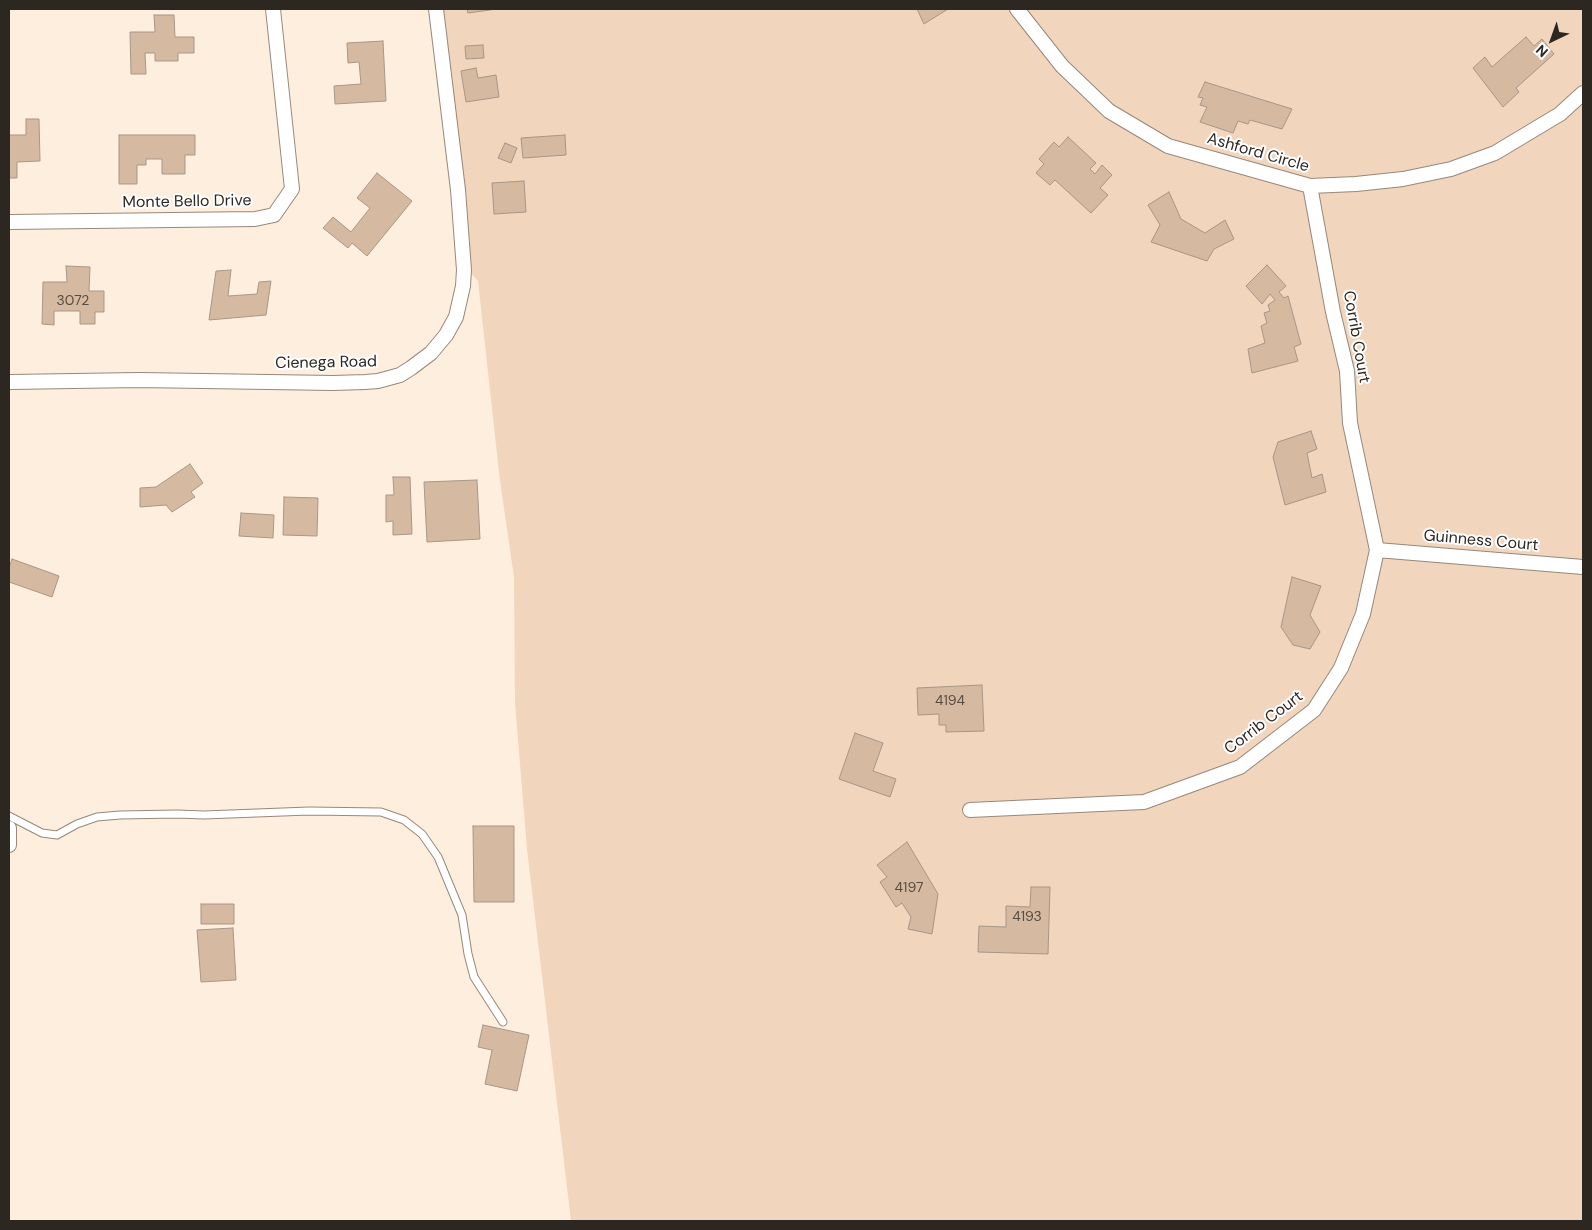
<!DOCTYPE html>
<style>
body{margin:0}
#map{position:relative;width:1592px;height:1230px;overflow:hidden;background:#feeede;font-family:"DM Sans",sans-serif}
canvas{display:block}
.frame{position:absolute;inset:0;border:10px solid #2d2721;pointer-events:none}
.north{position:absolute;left:1527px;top:15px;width:50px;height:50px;-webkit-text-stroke:4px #fff;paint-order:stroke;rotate:222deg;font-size:14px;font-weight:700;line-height:20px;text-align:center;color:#2d2721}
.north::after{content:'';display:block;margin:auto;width:18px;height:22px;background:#2d2721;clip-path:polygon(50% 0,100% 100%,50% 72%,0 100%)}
</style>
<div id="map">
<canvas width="1592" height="1230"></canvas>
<div class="frame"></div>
<div class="north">N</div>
</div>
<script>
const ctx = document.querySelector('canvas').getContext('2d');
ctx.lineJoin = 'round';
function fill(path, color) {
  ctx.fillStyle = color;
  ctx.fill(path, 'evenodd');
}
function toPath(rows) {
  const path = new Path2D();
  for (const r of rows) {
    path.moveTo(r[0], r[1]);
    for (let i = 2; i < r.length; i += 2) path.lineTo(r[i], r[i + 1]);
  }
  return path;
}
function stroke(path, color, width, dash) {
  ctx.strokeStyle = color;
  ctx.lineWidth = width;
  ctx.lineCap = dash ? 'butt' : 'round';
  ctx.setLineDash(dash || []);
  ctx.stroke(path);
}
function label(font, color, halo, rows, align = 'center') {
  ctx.font = font + ' "DM Sans",sans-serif';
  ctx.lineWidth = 4;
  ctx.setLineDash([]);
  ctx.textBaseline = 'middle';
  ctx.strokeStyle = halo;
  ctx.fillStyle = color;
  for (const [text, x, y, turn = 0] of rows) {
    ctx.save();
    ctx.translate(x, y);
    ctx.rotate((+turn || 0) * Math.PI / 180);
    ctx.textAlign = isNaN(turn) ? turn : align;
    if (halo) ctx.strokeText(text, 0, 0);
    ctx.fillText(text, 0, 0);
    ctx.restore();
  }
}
fill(toPath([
 [439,9,1583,9,1583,1221,571,1221,527,849,515,703,514,577,500,481,478,281,458,259]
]), '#f1d5bc');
const building = toPath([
 [467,9,497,9,468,13,467,9],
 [917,9,948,9,924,24,917,9],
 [154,15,174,15,175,37,194,37,194,53,178,53,178,61,155,61,155,53,145,53,146,74,131,74,130,32,155,32,154,15],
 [1526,37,1534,46,1542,39,1554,54,1516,88,1519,92,1503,107,1473,68,1485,57,1492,67,1526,37],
 [383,41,386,101,335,104,334,86,361,84,359,62,348,63,347,43,383,41],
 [483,45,484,58,466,59,465,46,483,45],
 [476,68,478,78,496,75,499,97,466,102,461,71,476,68],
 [1205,82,1292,109,1282,129,1250,120,1248,124,1238,121,1233,133,1200,122,1207,107,1200,105,1203,98,1198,97,1205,82],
 [26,119,39,119,40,161,17,162,17,178,9,178,9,135,26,135,26,119],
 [119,135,195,135,195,155,185,155,185,174,162,174,162,159,146,159,146,165,137,165,137,184,119,184,119,135],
 [565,135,566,155,523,158,521,138,565,135],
 [1068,137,1096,163,1090,169,1095,174,1102,165,1112,175,1100,188,1108,195,1091,213,1055,180,1050,185,1036,173,1044,164,1039,159,1054,142,1059,147,1068,137],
 [505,143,517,148,511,163,498,158,505,143],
 [377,173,412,201,367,256,352,243,348,248,323,228,333,217,351,232,370,208,357,198,377,173],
 [524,181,526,212,494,214,492,183,524,181],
 [1169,192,1181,219,1205,233,1225,220,1234,239,1214,249,1207,261,1151,242,1160,225,1148,205,1169,192],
 [1267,265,1286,286,1279,292,1284,298,1288,296,1301,344,1294,347,1298,361,1252,373,1248,349,1265,343,1261,326,1267,323,1264,313,1270,311,1268,305,1275,300,1270,294,1262,304,1246,286,1267,265],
 [66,266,90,267,89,291,104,291,104,312,95,312,95,324,80,324,80,311,54,311,54,325,42,324,43,282,67,282,66,266],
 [231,270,228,296,257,294,259,282,271,281,266,315,209,320,216,271,231,270],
 [1311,431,1317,449,1307,453,1312,478,1322,474,1326,492,1285,505,1273,457,1278,442,1311,431],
 [190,464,203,483,191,492,195,497,172,512,166,505,140,507,140,488,156,487,190,464],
 [393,477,410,477,412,534,393,535,393,521,386,522,386,495,394,495,393,477],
 [477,480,480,539,427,542,424,482,477,480],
 [284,497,318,498,317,536,283,535,284,497],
 [241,513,274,515,273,538,239,536,241,513],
 [12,559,59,576,52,597,9,582,9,568,12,559],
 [1292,577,1321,586,1310,615,1320,632,1310,649,1293,645,1281,627,1292,577],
 [982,685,984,731,946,732,946,725,939,725,939,714,918,715,917,688,982,685],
 [855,733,883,743,873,771,896,779,890,797,839,779,855,733],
 [473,826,514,826,514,902,474,902,473,826],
 [907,842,938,894,932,934,908,929,911,917,902,903,896,907,880,882,887,877,877,865,907,842],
 [1031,887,1050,887,1048,954,978,952,979,926,1006,927,1006,906,1030,907,1031,887],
 [201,904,234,904,234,924,201,924,201,904],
 [233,928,236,980,201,982,197,930,233,928],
 [483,1025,529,1035,517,1091,485,1084,492,1050,478,1047,483,1025]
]);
fill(building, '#d5b9a0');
stroke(building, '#a79789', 1);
const service = toPath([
 [9,816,42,833,57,835,77,824,97,817,120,815,177,814,204,815,309,811,381,812,404,820,422,834,438,857,462,915,468,954,474,977,503,1022]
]);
const minor = toPath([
 [1017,9,1062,66,1109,111,1168,146,1310,186,1356,184,1403,179,1451,169,1495,153,1560,114,1583,93],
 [9,222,255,219,274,215,292,189,273,9],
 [9,382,139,380,333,383,365,382,378,381,400,375,411,368,431,353,446,335,456,317,463,286,464,270,458,190,436,9],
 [1377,550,1583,567],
 [970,810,1144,802,1240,767,1314,710,1341,668,1363,614,1377,550,1350,423,1347,371,1333,312,1310,186],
 [9,828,9,845]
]);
stroke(service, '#97887a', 9);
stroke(minor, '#97887a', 16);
stroke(service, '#fff', 7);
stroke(minor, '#fff', 14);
label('14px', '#574c41', null, [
 ["3072",73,301],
 ["4194",950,701],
 ["4197",909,888],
 ["4193",1027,917]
]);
label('16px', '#2d2721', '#fff', [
 ["Ashford Circle",1258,153,16],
 ["Monte Bello Drive",187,202,-1],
 ["Corrib Court",1356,337,80],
 ["Cienega Road",326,363,-1],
 ["Guinness Court",1481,541,5],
 ["Corrib Court",1264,723,-37]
]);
</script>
